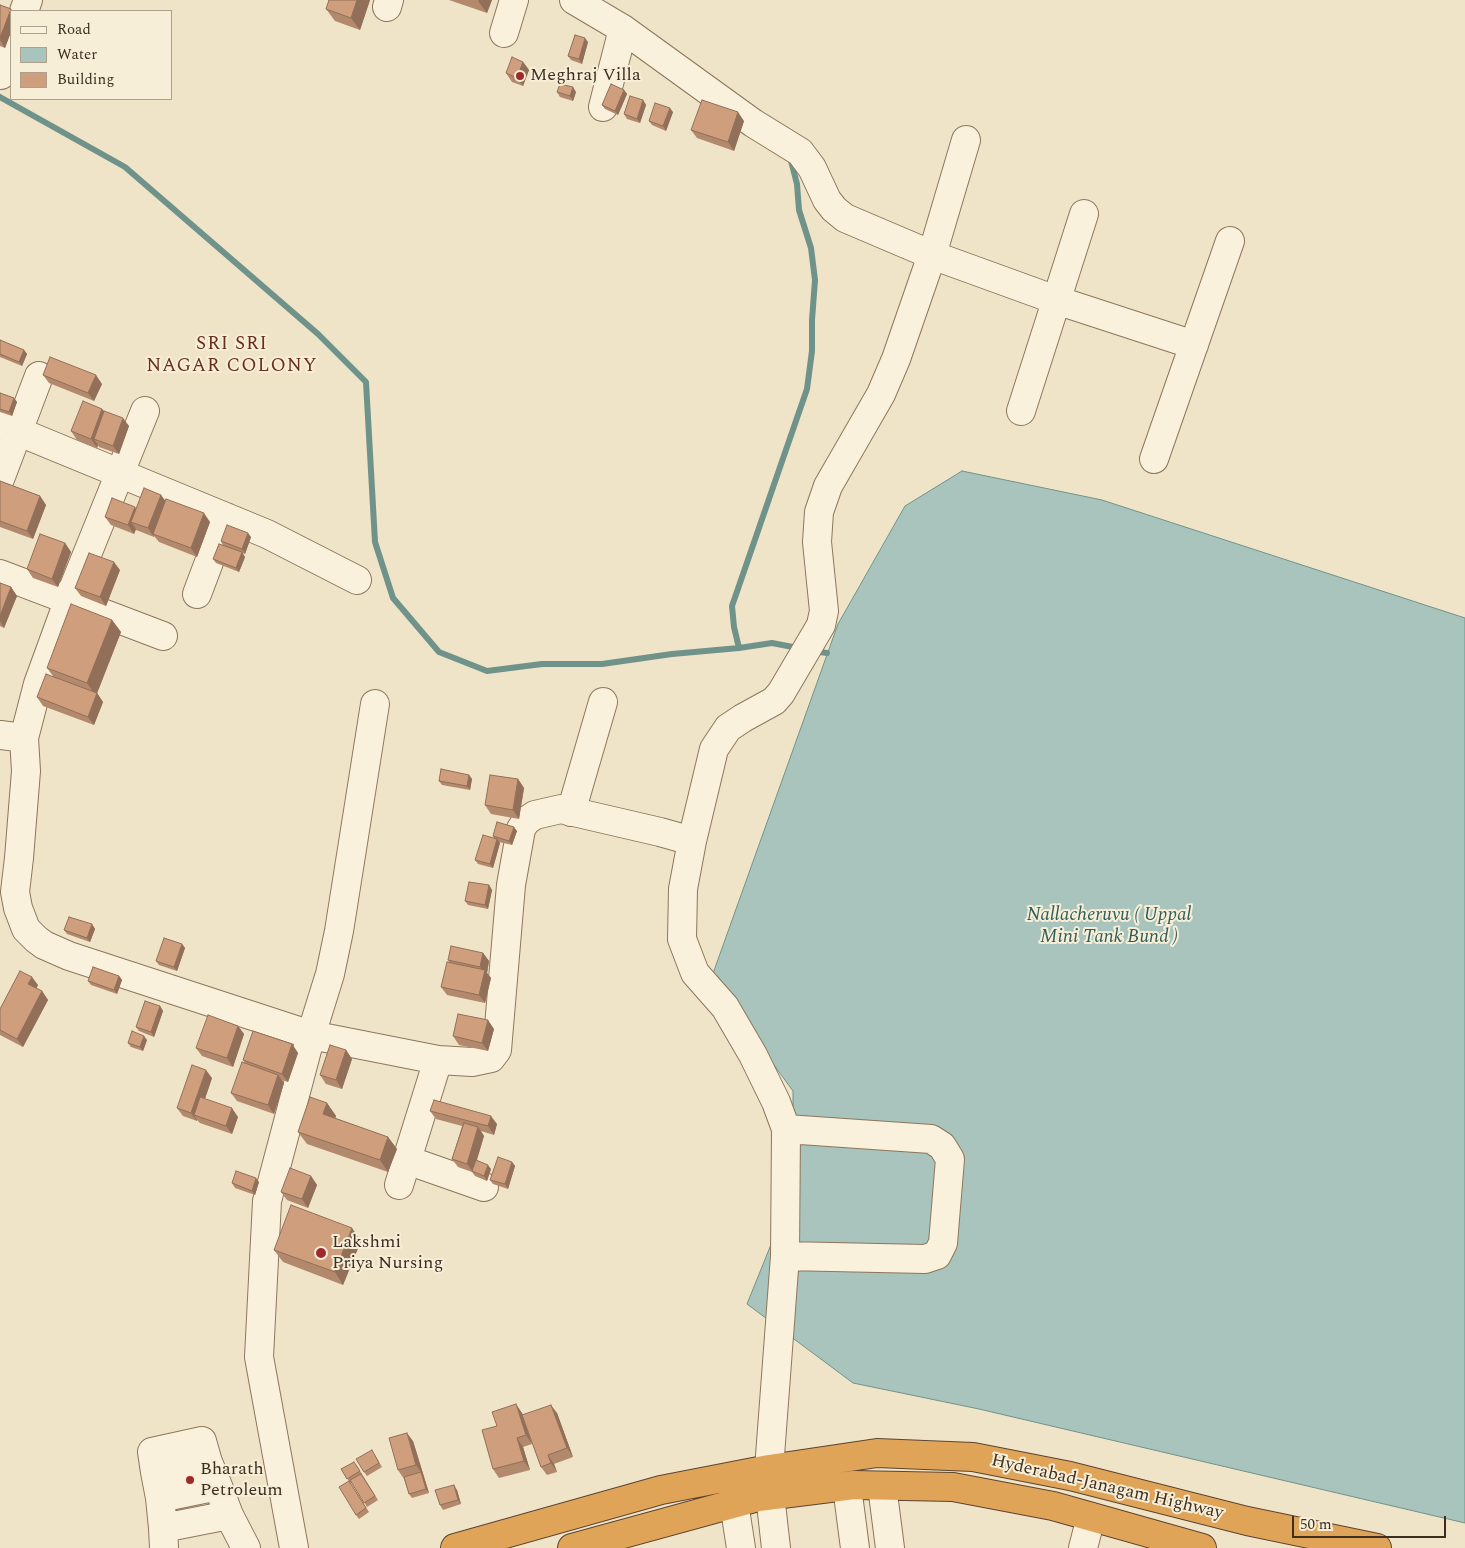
<!DOCTYPE html>
<style>
body{margin:0}
#map{position:relative;width:1465px;height:1548px;overflow:hidden;background:#f0e4c8;font-family:Spectral,serif}
canvas{display:block}
.legend{position:absolute;left:10px;top:10px;width:162px;height:90px;box-sizing:border-box;background:#f7eed8;border:1px solid #ada18e;margin:0;padding:6px 9px;list-style:none;font-size:15px;color:#3d2e20}
.legend li{display:flex;align-items:center;gap:10px;height:25px}
.legend b{width:25px;border:1px solid #ada18e}
.scale{position:absolute;left:1292px;top:1516px;width:154px;height:22px;box-sizing:border-box;border:2px solid #3d2e20;border-top:0;padding-left:6px;font-size:15px;line-height:18px;white-space:nowrap;color:#3d2e20;-webkit-text-stroke:4px #f7eed8;paint-order:stroke}
</style>
<div id="map">
<canvas width="1465" height="1548"></canvas>
<ul class="legend">
<li><b style="height:6px;background:#faf1dc"></b>Road</li>
<li><b style="height:14px;background:#a9c4bc"></b>Water</li>
<li><b style="height:14px;background:#cf9f7d"></b>Building</li>
</ul>
<div class="scale">50 m</div>
</div>
<script>
const ctx = document.querySelector('canvas').getContext('2d');
ctx.lineJoin = 'round';
function fill(path, color) {
  ctx.fillStyle = color;
  ctx.fill(path, 'evenodd');
}
function toPath(rows) {
  const path = new Path2D();
  for (const r of rows) {
    path.moveTo(r[0], r[1]);
    for (let i = 2; i < r.length; i += 2) path.lineTo(r[i], r[i + 1]);
  }
  return path;
}
function stroke(path, color, width, dash) {
  ctx.strokeStyle = color;
  ctx.lineWidth = width;
  ctx.lineCap = dash ? 'butt' : 'round';
  ctx.setLineDash(dash || []);
  ctx.stroke(path);
}
function label(font, color, halo, rows, align = 'center') {
  ctx.font = font + ' Spectral,serif';
  ctx.lineWidth = 4;
  ctx.setLineDash([]);
  ctx.textBaseline = 'middle';
  ctx.strokeStyle = halo;
  ctx.fillStyle = color;
  for (const [text, x, y, turn = 0] of rows) {
    ctx.save();
    ctx.translate(x, y);
    ctx.rotate((+turn || 0) * Math.PI / 180);
    ctx.textAlign = isNaN(turn) ? turn : align;
    if (halo) ctx.strokeText(text, 0, 0);
    ctx.fillText(text, 0, 0);
    ctx.restore();
  }
}
const water = toPath([
 [962,471,1102,500,1465,618,1465,1523,979,1409,853,1383,747,1304,793,1190,793,1091,711,979,838,624,905,506,962,471]
]);
fill(water, '#a9c4bc');
stroke(water, '#6f938a', 1);
stroke(toPath([
 [0,97,125,167,318,334,366,382,375,542,393,598,439,652,487,671,542,664,602,664,672,654,739,648],
 [790,157,797,184,799,210,811,248,815,280,812,320,812,351,807,389,732,606,734,627,739,648,772,643,798,648],
 [813,651,827,653]
]), '#6f938a', 6);
const minor = toPath([
 [574,0,623,29,753,123,800,152,812,168,827,200,834,209,845,218,932,255,1056,300,1194,345],
 [387,7,389,0],
 [24,11,28,0],
 [504,33,514,0],
 [1,75,11,46],
 [603,107,623,29],
 [145,411,69,599,38,684,24,738,26,771,19,858,15,892,18,908,26,929,36,939,44,945,69,956,311,1035,438,1060,472,1062,491,1058,497,1050,511,885,521,829,526,821,535,815,561,809,660,832,692,841,714,749,728,728,743,718,774,701,781,693,821,625,824,611,817,542,819,512,828,486,881,394,896,359,932,255,966,140],
 [1021,411,1084,214],
 [0,424,267,534,357,580],
 [1154,459,1230,241],
 [0,479,39,376],
 [0,574,163,636],
 [197,594,226,517],
 [0,735,24,738],
 [571,812,603,702],
 [692,841,683,889,682,939,695,973,725,1007,753,1055,776,1102,786,1129,785,1256,769,1469,770,1495,776,1548],
 [407,1160,484,1187],
 [399,1185,438,1060],
 [785,1256,925,1259,937,1255,943,1243,950,1159,942,1146,931,1139,786,1129],
 [155,1472,152,1452,202,1441,208,1462],
 [882,1486,890,1548],
 [847,1487,855,1548],
 [160,1498,155,1472,208,1462,218,1486],
 [734,1503,741,1548],
 [163,1528,160,1498,218,1486,229,1515],
 [164,1548,163,1528,229,1515,246,1548],
 [294,1548,259,1357,267,1201,311,1035,330,974,339,931,375,704],
 [1083,1548,1091,1517]
]);
const highway = toPath([
 [455,1548,661,1490,769,1469,877,1453,973,1457,1070,1476,1247,1521,1377,1548],
 [572,1548,758,1497,854,1485,953,1487,1053,1506,1202,1548]
]);
stroke(minor, '#8d765c', 30);
stroke(highway, '#5b4430', 30);
stroke(minor, '#faf1dc', 28);
stroke(highway, '#e0a458', 28);
fill(toPath([
 [370,0,360,30,335,21,326,9],
 [449,0,492,0,487,13],
 [0,5,11,11,11,32,5,48,0,46],
 [588,42,582,64,571,60,568,56],
 [523,62,529,70,523,86,512,82,506,73],
 [624,90,627,94,618,115,605,109,602,105],
 [557,92,576,92,573,101,560,97],
 [643,100,646,105,640,123,627,119,624,114],
 [673,112,666,131,652,125,649,121],
 [744,121,734,151,697,138,691,130],
 [0,340,24,350,27,354,22,366,0,357],
 [43,375,102,384,94,401,49,383],
 [0,393,14,398,17,402,12,416,0,412],
 [102,409,104,411,129,426,119,454,99,447,98,445,97,448,77,440,71,431],
 [0,481,40,496,46,505,33,539,0,527],
 [161,495,165,501,210,522,197,557,159,542,154,536,154,537,136,530,136,529,134,534,111,525,105,517,136,508],
 [251,537,245,554,242,553,245,557,239,572,216,563,213,559,223,546,221,541],
 [65,543,71,552,58,587,33,578,27,569],
 [120,570,106,606,81,596,75,588],
 [0,583,11,587,17,596,4,628,0,626],
 [112,620,121,632,97,693,103,702,94,725,43,706,37,697,53,676,47,668],
 [469,775,472,779,470,790,442,785,439,781],
 [518,779,524,788,519,819,491,814,485,805],
 [517,831,512,845,499,842,500,843,493,868,478,864,475,860,494,838,493,836],
 [489,885,492,890,488,909,468,905,465,901],
 [92,924,95,929,90,942,67,934,64,930],
 [182,944,185,948,177,971,159,965,156,961],
 [483,953,489,961,487,973,491,978,485,1003,447,995,441,987,449,962,448,960],
 [119,976,122,980,117,994,91,985,88,981],
 [38,985,36,988,42,991,48,1000,23,1047,0,1035,0,1009],
 [160,1006,163,1011,154,1037,139,1031,136,1027],
 [238,1026,244,1034,233,1067,202,1056,196,1048],
 [494,1029,488,1051,459,1045,453,1036],
 [147,1040,143,1051,131,1047,128,1043],
 [292,1044,298,1053,288,1082,282,1080,284,1083,274,1114,237,1101,231,1093,245,1063,243,1060],
 [346,1050,352,1059,342,1089,326,1084,320,1075],
 [212,1078,205,1099,238,1117,232,1134,200,1123,197,1120,197,1121,183,1116,177,1108],
 [327,1103,336,1116,335,1118,388,1137,397,1149,388,1172,307,1144,298,1132],
 [430,1111,497,1124,494,1135,481,1131,484,1136,477,1160,491,1169,487,1181,475,1176,472,1172,458,1167,452,1159,462,1126,436,1119],
 [512,1162,515,1166,508,1189,493,1184,490,1180],
 [311,1176,317,1185,308,1208,287,1200,281,1192],
 [259,1182,255,1195,235,1188,232,1183],
 [361,1241,343,1285,283,1262,274,1250],
 [522,1413,523,1415,557,1413,573,1457,554,1464,557,1472,547,1475,541,1467,524,1421,532,1444,523,1447,530,1470,499,1478,493,1469,497,1426],
 [413,1441,429,1493,412,1498,409,1494,404,1479,398,1470],
 [375,1455,382,1467,367,1476,364,1472],
 [357,1466,378,1500,367,1507,352,1482,350,1483,369,1512,359,1519,356,1515,349,1481,341,1469],
 [457,1490,461,1504,443,1510,440,1505]
]), '#b2896c');
fill(toPath([
 [357,0,370,0,360,30,351,18],
 [479,0,492,0,487,13,478,1],
 [11,9,12,11,11,11,11,32,5,48,0,40,0,38],
 [585,38,588,42,582,64,579,59],
 [523,62,529,70,523,86,517,78],
 [573,87,576,92,573,101,570,96],
 [624,90,627,94,618,115,615,111],
 [643,100,646,105,640,123,637,119],
 [670,108,673,112,666,131,663,126],
 [738,112,744,121,734,151,728,142],
 [24,350,27,354,22,366,19,362],
 [96,375,102,384,94,401,88,393],
 [14,398,17,402,12,416,9,412],
 [102,409,108,417,94,439,98,445,97,448,91,439],
 [123,418,129,426,119,454,113,446],
 [161,495,167,503,153,534,154,537,148,528],
 [40,496,46,505,33,539,27,531],
 [135,507,141,515,131,522,136,529,134,534,128,525],
 [204,513,210,522,197,557,191,548],
 [248,533,251,537,245,554,242,549],
 [65,543,71,552,58,587,52,579],
 [242,552,245,557,239,572,236,568],
 [114,562,120,570,106,606,100,597],
 [11,587,17,596,4,628,0,621,0,616],
 [112,620,121,632,96,696,87,683],
 [97,693,103,702,94,725,88,717],
 [469,775,472,779,470,790,467,786],
 [518,779,524,788,519,819,513,810],
 [514,827,517,831,512,845,509,841],
 [497,839,500,843,493,868,490,864],
 [489,885,492,890,488,909,485,905],
 [92,924,95,929,90,942,87,938],
 [182,944,185,948,177,971,174,967],
 [483,953,489,961,487,973,491,978,485,1003,479,995,484,973,480,967],
 [119,976,122,980,117,994,114,990],
 [32,977,38,985,34,993,28,984],
 [42,991,48,1000,23,1047,17,1039],
 [160,1006,163,1011,154,1037,151,1032],
 [488,1020,494,1029,488,1051,482,1043],
 [238,1026,244,1034,233,1067,227,1058],
 [144,1036,147,1040,143,1051,140,1047],
 [292,1044,298,1053,288,1082,282,1074],
 [346,1050,352,1059,342,1089,336,1080],
 [206,1070,212,1078,199,1116,194,1115,197,1120,197,1121,191,1113],
 [278,1075,284,1083,274,1114,268,1105],
 [327,1103,336,1116,332,1127,323,1114],
 [232,1108,238,1117,232,1134,226,1126],
 [491,1116,497,1124,494,1135,488,1126],
 [478,1127,484,1136,473,1172,467,1164],
 [388,1137,397,1149,388,1172,380,1160],
 [512,1162,515,1166,508,1189,505,1184],
 [488,1165,491,1169,487,1181,484,1176],
 [311,1176,317,1185,308,1208,302,1199],
 [256,1178,259,1182,255,1195,252,1191],
 [352,1228,361,1241,343,1285,335,1272],
 [516,1404,522,1413,532,1444,526,1435],
 [551,1405,557,1413,573,1457,567,1448],
 [407,1433,413,1441,429,1493,426,1489,421,1472,416,1465],
 [517,1438,523,1447,530,1470,524,1461],
 [548,1455,554,1464,557,1472,551,1463],
 [454,1485,457,1490,461,1504,458,1500]
]), '#916f58');
const building = toPath([
 [329,0,357,0,351,18,326,9,329,0],
 [0,5,11,9,0,38,0,5],
 [575,35,585,38,579,59,568,56,575,35],
 [512,57,523,62,517,78,506,73,512,57],
 [560,84,573,87,570,96,557,92,560,84],
 [611,84,624,90,615,111,602,105,611,84],
 [630,96,643,100,637,119,624,114,630,96],
 [702,100,738,112,728,142,691,130,702,100],
 [655,103,670,108,663,126,649,121,655,103],
 [0,340,24,350,19,362,0,354,0,340],
 [50,357,96,375,88,393,43,375,50,357],
 [0,393,14,398,9,412,0,409,0,393],
 [83,401,102,409,91,439,71,431,83,401],
 [104,411,123,418,113,446,94,439,104,411],
 [0,481,40,496,27,531,0,521,0,481],
 [144,488,161,495,148,528,131,522,144,488],
 [112,498,135,507,128,525,105,517,112,498],
 [166,499,204,513,191,548,153,534,166,499],
 [227,525,248,533,242,549,221,541,227,525],
 [40,534,65,543,52,579,27,569,40,534],
 [219,544,242,552,236,568,213,559,219,544],
 [89,553,114,562,100,597,75,588,89,553],
 [0,583,11,587,0,616,0,583],
 [71,604,112,620,87,683,47,668,71,604],
 [46,674,97,693,88,717,37,697,46,674],
 [441,769,469,775,467,786,439,781,441,769],
 [490,775,518,779,513,810,485,805,490,775],
 [497,822,514,827,509,841,493,836,497,822],
 [483,835,497,839,490,864,475,860,483,835],
 [469,882,489,885,485,905,465,901,469,882],
 [69,917,92,924,87,938,64,930,69,917],
 [164,938,182,944,174,967,156,961,164,938],
 [451,946,483,953,480,967,448,960,451,946],
 [447,962,485,970,479,995,441,987,447,962],
 [93,967,119,976,114,990,88,981,93,967],
 [20,971,32,977,28,984,42,991,17,1039,0,1030,0,1009,20,971],
 [145,1001,160,1006,151,1032,136,1027,145,1001],
 [458,1014,488,1020,482,1043,453,1036,458,1014],
 [208,1015,238,1026,227,1058,196,1048,208,1015],
 [132,1031,144,1036,140,1047,128,1043,132,1031],
 [253,1031,292,1044,282,1074,243,1060,253,1031],
 [330,1045,346,1050,336,1080,320,1075,330,1045],
 [242,1062,278,1075,268,1105,231,1093,242,1062],
 [192,1065,206,1070,191,1113,177,1108,192,1065],
 [200,1097,232,1108,226,1126,194,1115,200,1097],
 [310,1097,327,1103,323,1114,388,1137,380,1160,298,1132,310,1097],
 [434,1100,491,1116,488,1126,430,1111,434,1100],
 [464,1123,478,1127,467,1164,452,1159,464,1123],
 [498,1157,512,1162,505,1184,490,1180,498,1157],
 [476,1160,488,1165,484,1176,472,1171,476,1160],
 [290,1168,311,1176,302,1199,281,1192,290,1168],
 [236,1171,256,1178,252,1191,232,1183,236,1171],
 [291,1205,352,1228,335,1272,274,1250,291,1205],
 [516,1404,526,1435,517,1438,524,1461,493,1469,482,1430,497,1426,492,1412,516,1404],
 [551,1405,567,1448,548,1455,551,1463,541,1467,522,1415,551,1405],
 [407,1433,416,1465,398,1470,389,1438,407,1433],
 [372,1450,379,1463,364,1472,356,1459,372,1450],
 [354,1462,360,1471,347,1479,341,1469,354,1462],
 [421,1472,426,1489,409,1494,404,1477,421,1472],
 [361,1474,375,1496,364,1503,350,1480,361,1474],
 [349,1481,366,1508,356,1515,339,1487,349,1481],
 [454,1485,458,1500,440,1505,435,1490,454,1485]
]);
fill(building, '#cf9f7d');
stroke(building, '#916f58', 1);
for (const [x, y, r, color] of [
 [520,76,5,"#9e2a2b"],
 [321,1253,6,"#9e2a2b"],
 [190,1480,5,"#9e2a2b"]
]) {
  const dot = new Path2D();
  dot.arc(x, y, r, 0, 2 * Math.PI);
  ctx.fillStyle = color;
  ctx.fill(dot);
  stroke(dot, '#f7eed8', 2);
}
label('18px', '#3d2e20', '#f7eed8', [
 ["Meghraj Villa",530,76],
 ["Lakshmi",332,1243],
 ["Priya Nursing",332,1264],
 ["Bharath",200,1470],
 ["Petroleum",200,1491]
], 'left');
label('18px', '#3d2e20', '#f7eed8', [
 ["Hyderabad-Janagam Highway",1107,1488,13]
]);
ctx.letterSpacing = '1px';
label('19px', '#6b2e1e', '#f7eed8', [
 ["SRI SRI",232,345],
 ["NAGAR COLONY",232,367]
]);
ctx.letterSpacing = '0px';
label('italic 19px', '#2f5d5a', '#f7eed8', [
 ["Nallacheruvu ( Uppal",1109,916],
 ["Mini Tank Bund )",1109,938]
]);
</script>
